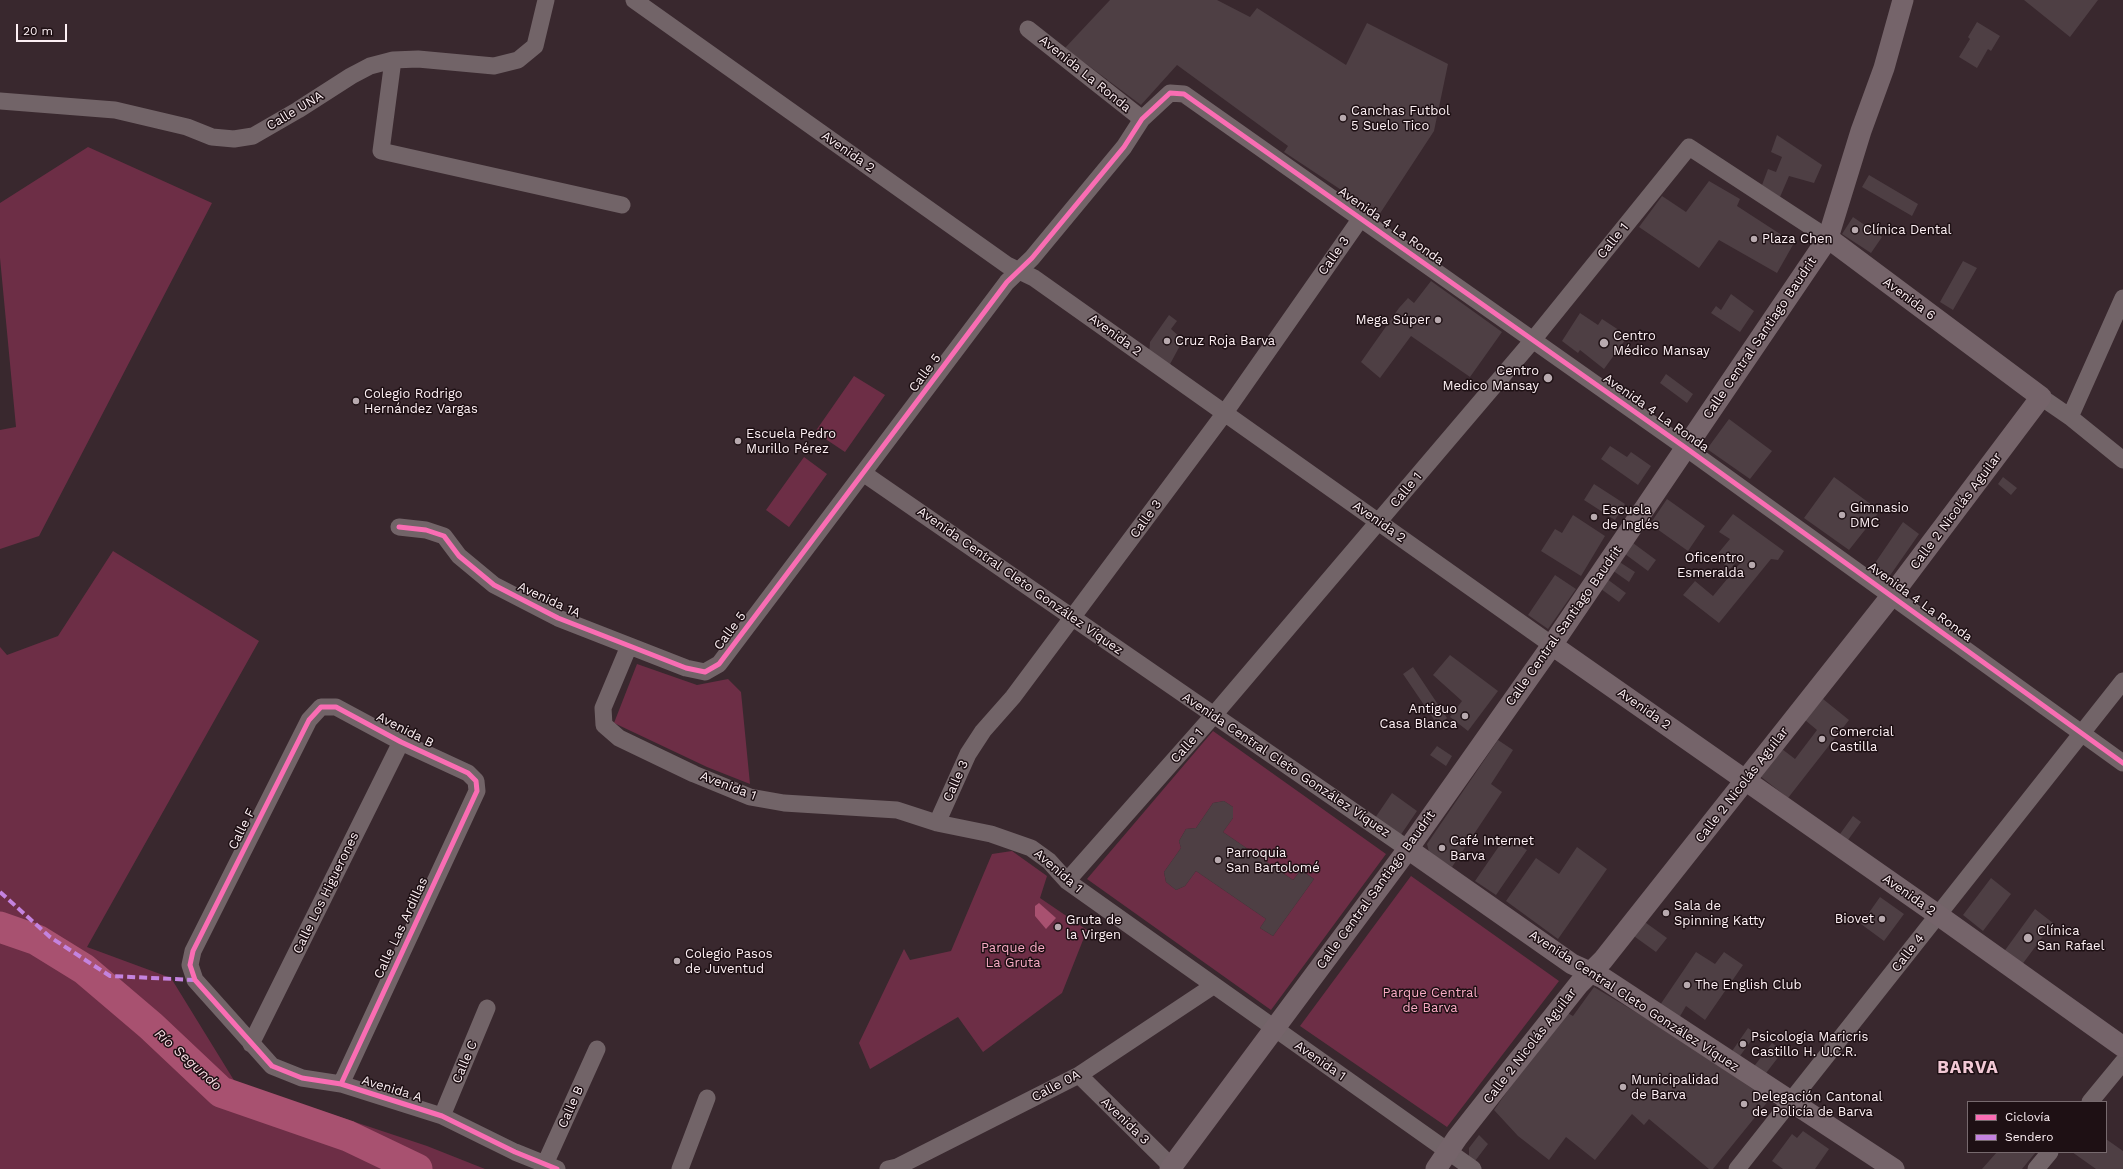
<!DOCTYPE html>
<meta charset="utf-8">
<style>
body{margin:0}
#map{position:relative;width:2123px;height:1169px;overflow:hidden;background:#39282e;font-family:"Work Sans",sans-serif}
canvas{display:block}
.legend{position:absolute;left:1967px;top:1101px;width:140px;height:52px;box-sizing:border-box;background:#1e1014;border:1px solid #776a6e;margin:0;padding:5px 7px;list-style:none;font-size:12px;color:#fdf0f4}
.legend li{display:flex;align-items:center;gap:8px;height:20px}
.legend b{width:20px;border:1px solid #776a6e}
.scale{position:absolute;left:16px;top:24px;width:51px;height:18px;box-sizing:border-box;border:2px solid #fdf0f4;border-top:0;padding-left:5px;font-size:12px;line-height:14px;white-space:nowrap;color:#fdf0f4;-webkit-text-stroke:3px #1e1014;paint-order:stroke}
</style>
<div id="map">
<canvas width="2123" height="1169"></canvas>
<ul class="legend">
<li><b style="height:5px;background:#f96db3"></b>Ciclovía</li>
<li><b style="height:5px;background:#c483df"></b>Sendero</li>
</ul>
<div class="scale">20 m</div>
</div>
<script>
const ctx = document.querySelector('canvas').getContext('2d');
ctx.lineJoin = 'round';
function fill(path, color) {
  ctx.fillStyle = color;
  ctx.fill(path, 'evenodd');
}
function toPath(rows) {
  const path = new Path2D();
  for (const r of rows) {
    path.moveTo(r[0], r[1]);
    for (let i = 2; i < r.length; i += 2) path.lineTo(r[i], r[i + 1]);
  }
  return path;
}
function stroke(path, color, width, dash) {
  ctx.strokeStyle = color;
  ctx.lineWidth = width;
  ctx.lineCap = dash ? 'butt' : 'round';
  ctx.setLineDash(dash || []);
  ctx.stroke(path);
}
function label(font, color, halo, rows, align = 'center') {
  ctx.font = font + ' "Work Sans",sans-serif';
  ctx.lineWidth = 3;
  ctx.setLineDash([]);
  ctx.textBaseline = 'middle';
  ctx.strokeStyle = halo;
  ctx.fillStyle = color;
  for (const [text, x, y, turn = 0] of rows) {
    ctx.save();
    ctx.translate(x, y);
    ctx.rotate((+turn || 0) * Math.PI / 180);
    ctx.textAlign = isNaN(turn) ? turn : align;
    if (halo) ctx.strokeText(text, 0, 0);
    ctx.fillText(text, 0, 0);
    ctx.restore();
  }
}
fill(toPath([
 [88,147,212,203,39,536,0,549,0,430,16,427,0,258,0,203],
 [854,376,885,395,845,452,815,432],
 [804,457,827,474,789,527,766,510],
 [113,551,259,641,87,947,171,978,235,1082,427,1146,485,1169,0,1169,0,647,7,655,58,636],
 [637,664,697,685,728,679,741,692,750,784,707,767,614,723],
 [1213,731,1386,854,1271,1010,1087,879],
 [1224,801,1233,807,1233,818,1223,832,1293,880,1301,870,1314,879,1273,936,1260,928,1266,919,1196,871,1185,886,1176,890,1166,882,1164,872,1181,848,1179,841,1186,829,1196,828,1213,803],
 [1012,851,1047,876,1040,898,1087,930,1062,993,983,1052,958,1017,870,1069,859,1043,904,949,910,960,951,951,992,854],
 [1411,876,1559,981,1447,1127,1300,1026]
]), '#6d2e46');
fill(toPath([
 [1039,903,1056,918,1046,929,1035,916,1035,906]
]), '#a85170');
stroke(toPath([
 [0,927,37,940,84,969,151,1026,221,1092,348,1136,417,1169]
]), '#a85170', 31);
fill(toPath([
 [1110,0,1217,0,1250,17,1257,8,1346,65,1367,23,1448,64,1434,131,1379,215,1284,152,1288,146,1177,65,1141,105,1065,48],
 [2024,0,2098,0,2070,37],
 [1977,22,2000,36,1991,51,1988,49,1977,68,1959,57,1970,39,1968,37],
 [1777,135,1822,165,1814,183,1789,176,1780,197,1762,185,1768,169,1776,172,1782,157,1771,152],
 [1869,175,1918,204,1912,216,1862,187],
 [1709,181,1740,199,1737,206,1794,243,1777,273,1719,240,1699,268,1639,227,1662,196,1686,212],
 [1853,217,1882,237,1871,253,1842,234],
 [1963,261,1977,268,1953,310,1940,302],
 [1431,281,1502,332,1470,377,1411,336,1380,378,1361,362,1399,308,1408,298,1414,303],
 [1731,294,1754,311,1740,332,1711,313,1716,306,1721,310],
 [1580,313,1598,325,1602,319,1628,336,1604,369,1580,350,1578,353,1562,341],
 [1169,315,1177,321,1171,329,1183,340,1169,366,1149,355,1150,342],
 [1666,374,1693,394,1687,403,1660,383],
 [1729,419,1772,451,1750,479,1707,449],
 [1610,446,1627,457,1631,452,1651,466,1638,485,1601,459],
 [1834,477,1880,511,1849,550,1804,518],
 [2003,477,2017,488,2011,495,1998,484],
 [1594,484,1625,504,1615,520,1584,500],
 [1667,499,1705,526,1688,551,1650,524],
 [1733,514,1784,551,1778,560,1771,559,1719,623,1683,595,1695,581,1713,596,1742,561,1739,559,1730,569,1715,557,1730,539,1719,532],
 [1573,515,1605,536,1581,576,1541,551,1555,529,1562,533],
 [1903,522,1919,534,1889,577,1873,566],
 [1633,543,1656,560,1648,571,1625,554],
 [1618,561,1635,572,1629,582,1612,570],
 [1555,575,1576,589,1548,629,1528,615],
 [1607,579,1626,593,1619,602,1601,589],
 [1450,655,1498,691,1468,731,1450,717,1462,701,1433,675],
 [1413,667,1447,718,1439,727,1403,674],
 [1823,699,1849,720,1788,798,1760,776,1782,749,1795,759,1817,730,1805,720],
 [1498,740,1513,750,1491,784,1502,792,1452,867,1429,852,1427,844],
 [1437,746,1452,756,1446,766,1430,755],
 [1392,793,1417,811,1400,836,1375,818],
 [1224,801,1233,807,1233,818,1223,832,1293,880,1301,870,1314,879,1273,936,1260,928,1266,919,1196,871,1185,886,1176,890,1166,882,1164,872,1181,848,1179,841,1186,829,1196,828,1213,803],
 [1853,816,1861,822,1848,840,1840,834],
 [1506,836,1527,850,1496,895,1475,881],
 [1577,847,1607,869,1558,939,1506,901,1536,858,1559,874],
 [1991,878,2011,894,1983,931,1963,915],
 [1880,897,1904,914,1884,941,1861,924],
 [2035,909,2053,923,2021,966,2003,953],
 [1642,920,1667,938,1656,952,1631,934],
 [1696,952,1715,964,1724,952,1743,965,1705,1020,1686,1006,1679,1018,1660,1005],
 [1594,987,1672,1034,1769,1100,1713,1169,1709,1169,1649,1119,1644,1125,1632,1114,1595,1160,1566,1137,1549,1160,1518,1136,1494,1110,1564,1011,1573,1016],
 [1748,1028,1756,1034,1737,1060,1730,1054],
 [1772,1043,1783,1051,1763,1077,1752,1069],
 [1803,1131,1829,1149,1815,1169,1783,1169,1772,1161,1792,1134,1797,1138],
 [1479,1135,1488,1144,1475,1161,1469,1157,1469,1148],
 [2106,1139,2123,1151,2123,1169,2096,1169,2072,1152,2106,1152],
 [1997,1152,2036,1152,2022,1169,1982,1169]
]), '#4e3f44');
stroke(toPath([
 [634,0,1007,265,1034,278,1552,645],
 [1028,29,1142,119],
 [393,60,381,151,622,205],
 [0,101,115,110,187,127,212,137,234,139,253,136,298,110,351,76,370,66,393,60,418,59,494,66,518,60,535,46,546,0],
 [2041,397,2070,417,2123,460],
 [2070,417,2123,298],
 [863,473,1408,849],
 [399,527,426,530,444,536,459,556,494,585,558,618,686,668,705,672,719,664,1007,282,1032,258,1124,147,1142,119,1170,93,1184,94,1686,448,2123,763],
 [629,646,603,708,604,725,619,738,694,774,750,797,784,803,897,810,937,823,991,834,1031,848,1049,861,1067,881,1473,1169],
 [937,823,968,754,983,731,1013,697,1224,414,1361,218],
 [1067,881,1213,716,1533,340,1689,147,1828,238],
 [251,1044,401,742],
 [1079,1075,1172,1167],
 [341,1084,477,791,476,781,468,773,401,742,336,707,321,707,309,720,193,951,190,965,195,980,272,1066,302,1078,341,1084,442,1116,515,1152,557,1169],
 [2090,1102,2123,1062],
 [442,1116,487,1008],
 [545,1164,597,1049],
 [680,1169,707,1098],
 [888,1169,897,1167,1079,1075,1213,986],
 [1737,1169,2123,681],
 [2036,1169,2050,1152]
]), '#726468', 17);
stroke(toPath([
 [1552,645,1938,915,2123,1047],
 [1408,849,1572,964,1603,978,1894,1169],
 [1170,1169,1408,849,1552,645,1828,238,1861,131,1884,68,1903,0],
 [1436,1169,1457,1138,1513,1067,1579,984,1603,960,1892,595,2041,397,1828,238]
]), '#75646a', 21);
stroke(toPath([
 [0,892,50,937,110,976,195,980]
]), '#c483df', 4, [8, 4]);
stroke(toPath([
 [399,527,426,530,444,536,459,556,494,585,558,618,686,668,705,672,719,664,1007,282,1032,258,1124,147,1142,119,1170,93,1184,94,1686,448,2123,763],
 [341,1084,477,791,476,781,468,773,401,742,336,707,321,707,309,720,193,951,190,965,195,980,272,1066,302,1078,341,1084,442,1116,515,1152,557,1169]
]), '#f96db3', 5);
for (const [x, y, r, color] of [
 [1343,118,4,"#b8aaaf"],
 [1855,230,4,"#b8aaaf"],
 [1754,239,4,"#b8aaaf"],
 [1438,320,4,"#b8aaaf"],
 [1167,341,4,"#b8aaaf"],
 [1604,343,5,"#b8aaaf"],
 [1548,378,5,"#b8aaaf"],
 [356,401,4,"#b8aaaf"],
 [738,441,4,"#b8aaaf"],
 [1842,515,4,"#b8aaaf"],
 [1594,517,4,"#b8aaaf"],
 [1752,565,4,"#b8aaaf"],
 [1465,716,4,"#b8aaaf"],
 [1822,739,4,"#b8aaaf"],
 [1442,848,4,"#b8aaaf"],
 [1218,860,4,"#b8aaaf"],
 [1666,913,4,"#b8aaaf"],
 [1882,919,4,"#b8aaaf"],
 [1058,927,4,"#b8aaaf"],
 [2028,938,5,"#b8aaaf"],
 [677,961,4,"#b8aaaf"],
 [1687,985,4,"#b8aaaf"],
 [1743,1044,4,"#b8aaaf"],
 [1623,1087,4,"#b8aaaf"],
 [1744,1104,4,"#b8aaaf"]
]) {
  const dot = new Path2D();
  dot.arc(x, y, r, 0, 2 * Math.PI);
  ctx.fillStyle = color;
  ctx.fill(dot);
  stroke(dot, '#1e1014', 1.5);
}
label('13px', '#fdf0f4', '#1e1014', [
 ["Avenida La Ronda",1085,74,39],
 ["Calle UNA",295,111,-31],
 ["Avenida 2",848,152,35],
 ["Avenida 4 La Ronda",1391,226,35],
 ["Calle 1",1613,241,-51],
 ["Calle 3",1334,256,-55],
 ["Avenida 6",1909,299,37],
 ["Avenida 2",1115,335,36],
 ["Calle Central Santiago Baudrit",1760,338,-56],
 ["Calle 5",925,373,-53],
 ["Avenida 4 La Ronda",1656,413,35],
 ["Calle 1",1406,490,-50],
 ["Calle 2 Nicolás Aguilar",1956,511,-53],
 ["Calle 3",1146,519,-54],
 ["Avenida 2",1379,522,35],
 ["Avenida Central Cleto González Víquez",1020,581,35],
 ["Avenida 1A",549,600,25],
 ["Avenida 4 La Ronda",1920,602,36],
 ["Calle Central Santiago Baudrit",1564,626,-55],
 ["Calle 5",730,631,-53],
 ["Avenida 2",1644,709,35],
 ["Avenida B",405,730,27],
 ["Calle 1",1187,746,-48],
 ["Avenida Central Cleto González Víquez",1286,765,34],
 ["Calle 3",956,781,-66],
 ["Calle 2 Nicolás Aguilar",1742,785,-52],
 ["Avenida 1",728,786,21],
 ["Calle F",242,829,-63],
 ["Avenida 1",1058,871,41],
 ["Calle Central Santiago Baudrit",1376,890,-54],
 ["Calle Los Higuerones",326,893,-64],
 ["Avenida 2",1909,895,35],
 ["Calle Las Ardillas",401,928,-65],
 ["Calle 4",1908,953,-52],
 ["Avenida Central Cleto González Víquez",1634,1001,33],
 ["Calle 2 Nicolás Aguilar",1530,1046,-52],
 ["Avenida 1",1320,1061,35],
 ["Calle C",465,1062,-67],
 ["Calle 0A",1056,1086,-28],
 ["Avenida A",392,1089,17],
 ["Calle B",571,1107,-66],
 ["Avenida 3",1125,1121,44]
]);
label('13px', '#fdf0f4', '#1e1014', [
 ["Canchas Futbol",1351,111],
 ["5 Suelo Tico",1351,126],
 ["Clínica Dental",1863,230],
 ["Plaza Chen",1762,239],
 ["Mega Súper",1430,320,"right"],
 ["Centro",1613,336],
 ["Médico Mansay",1613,351],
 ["Cruz Roja Barva",1175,341],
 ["Centro",1539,371,"right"],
 ["Medico Mansay",1539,386,"right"],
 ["Colegio Rodrigo",364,394],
 ["Hernández Vargas",364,409],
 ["Escuela Pedro",746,434],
 ["Murillo Pérez",746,449],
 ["Gimnasio",1850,508],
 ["DMC",1850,523],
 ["Escuela",1602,510],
 ["de Inglés",1602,525],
 ["Oficentro",1744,558,"right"],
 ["Esmeralda",1744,573,"right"],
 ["Antiguo",1457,709,"right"],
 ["Casa Blanca",1457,724,"right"],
 ["Comercial",1830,732],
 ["Castilla",1830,747],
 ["Café Internet",1450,841],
 ["Barva",1450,856],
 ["Parroquia",1226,853],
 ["San Bartolomé",1226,868],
 ["Sala de",1674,906],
 ["Spinning Katty",1674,921],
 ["Biovet",1874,919,"right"],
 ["Gruta de",1066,920],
 ["la Virgen",1066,935],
 ["Clínica",2037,931],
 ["San Rafael",2037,946],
 ["Colegio Pasos",685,954],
 ["de Juventud",685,969],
 ["The English Club",1695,985],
 ["Psicologia Maricris",1751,1037],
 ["Castillo H. U.C.R.",1751,1052],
 ["Municipalidad",1631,1080],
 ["de Barva",1631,1095],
 ["Delegación Cantonal",1752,1097],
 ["de Policía de Barva",1752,1112]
], 'left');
label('13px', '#f8abc4', '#1e1014', [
 ["Parque de",1013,948],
 ["La Gruta",1013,963],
 ["Parque Central",1430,993],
 ["de Barva",1430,1008]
]);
label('italic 14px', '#f5dae1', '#1e1014', [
 ["Río Segundo",188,1060,42]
]);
ctx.letterSpacing = '1px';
label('bold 17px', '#f2c9d5', '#1e1014', [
 ["BARVA",1968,1068]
]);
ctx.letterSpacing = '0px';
</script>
